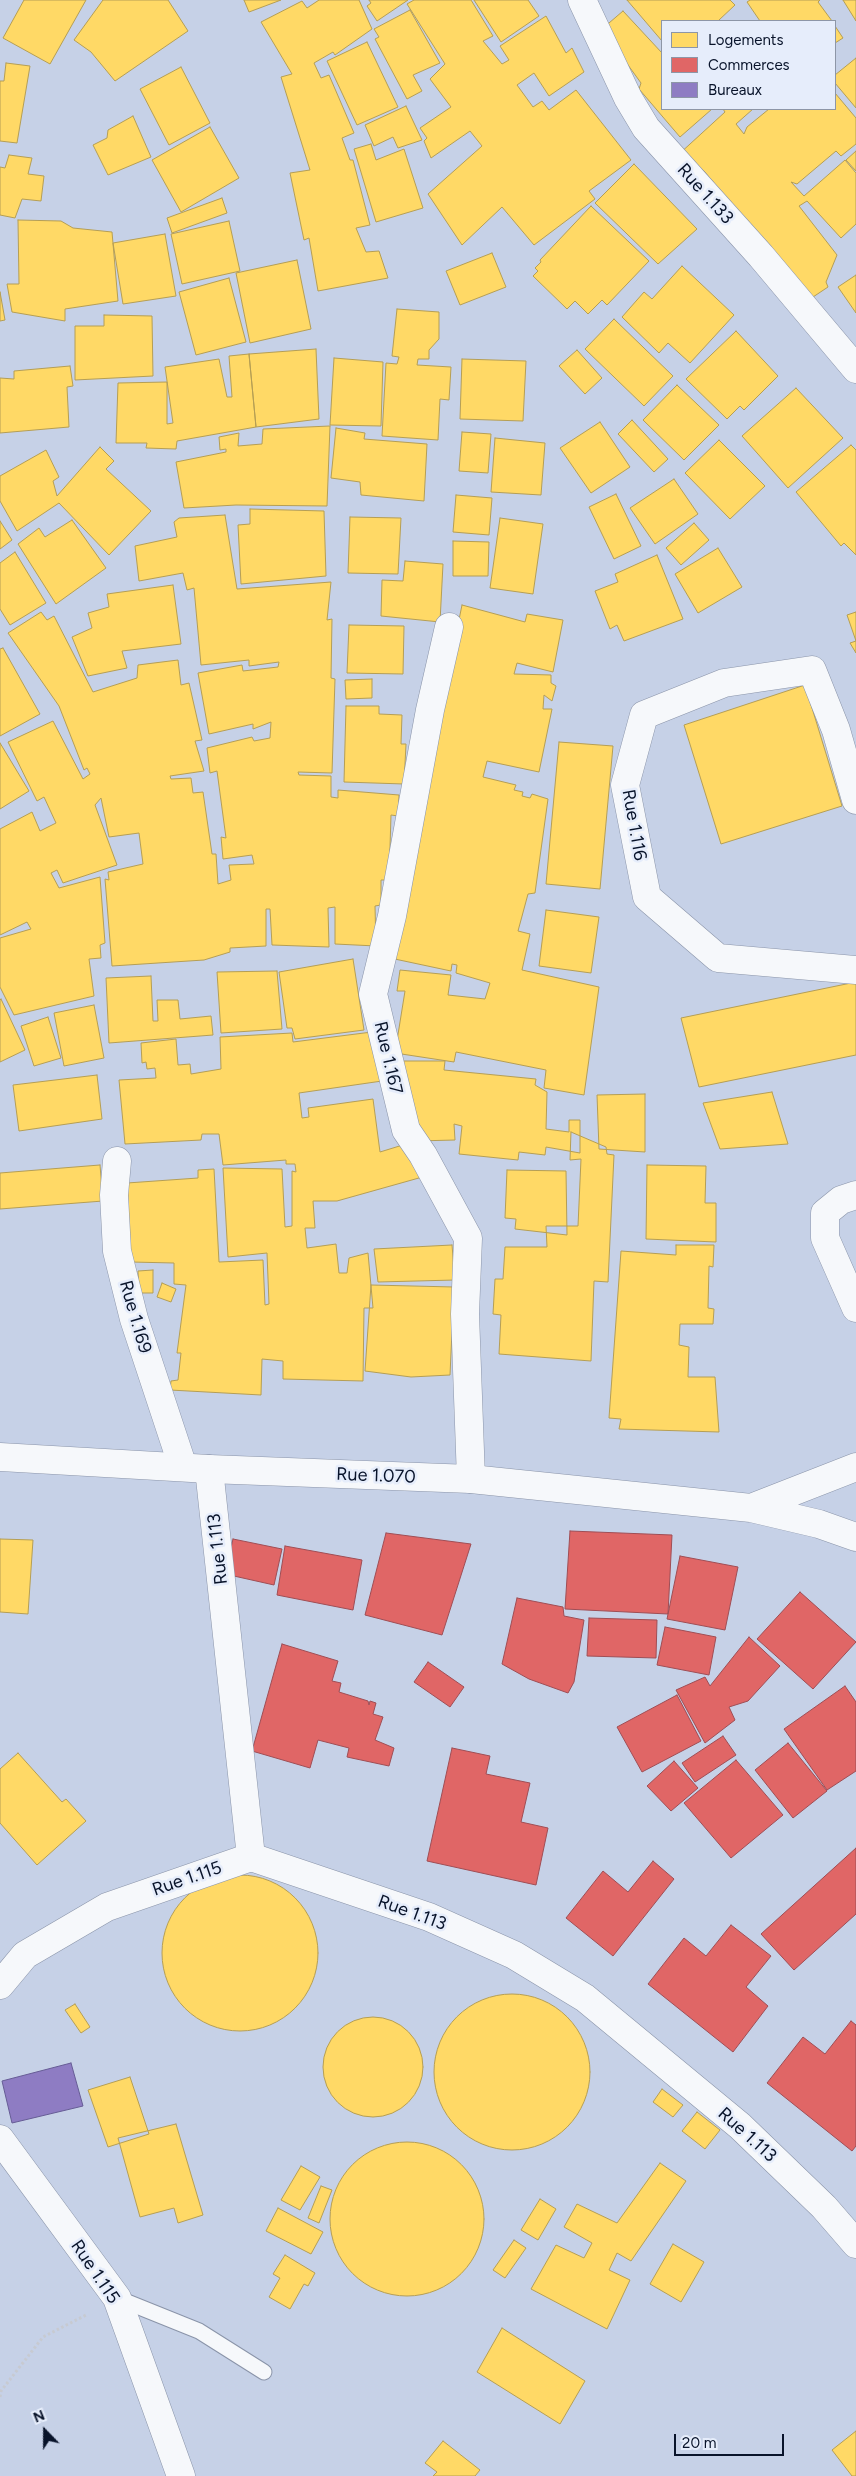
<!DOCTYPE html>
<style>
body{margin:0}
#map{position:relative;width:856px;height:2476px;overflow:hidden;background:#c6d1e7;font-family:Figtree,sans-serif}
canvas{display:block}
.legend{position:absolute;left:661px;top:20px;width:175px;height:90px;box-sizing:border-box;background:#e6edfb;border:1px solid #8d96a7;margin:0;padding:6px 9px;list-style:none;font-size:15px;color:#08132a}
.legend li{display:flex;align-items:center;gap:10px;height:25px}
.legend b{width:25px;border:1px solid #8d96a7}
.north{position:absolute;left:20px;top:2406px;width:50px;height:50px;-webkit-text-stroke:4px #e6edfb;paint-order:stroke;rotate:338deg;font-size:14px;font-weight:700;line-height:20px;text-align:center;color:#08132a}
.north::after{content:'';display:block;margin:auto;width:18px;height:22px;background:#08132a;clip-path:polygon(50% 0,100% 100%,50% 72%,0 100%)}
.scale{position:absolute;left:674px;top:2434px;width:110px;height:22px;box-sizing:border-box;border:2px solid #08132a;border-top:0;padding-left:6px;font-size:15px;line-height:18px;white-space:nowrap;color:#08132a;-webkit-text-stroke:4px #e6edfb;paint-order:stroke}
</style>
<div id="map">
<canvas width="856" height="2476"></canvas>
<ul class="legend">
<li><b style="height:14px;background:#ffd966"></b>Logements</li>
<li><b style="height:14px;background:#e06666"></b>Commerces</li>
<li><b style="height:14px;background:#8e7cc3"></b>Bureaux</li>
</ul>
<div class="north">N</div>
<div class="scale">20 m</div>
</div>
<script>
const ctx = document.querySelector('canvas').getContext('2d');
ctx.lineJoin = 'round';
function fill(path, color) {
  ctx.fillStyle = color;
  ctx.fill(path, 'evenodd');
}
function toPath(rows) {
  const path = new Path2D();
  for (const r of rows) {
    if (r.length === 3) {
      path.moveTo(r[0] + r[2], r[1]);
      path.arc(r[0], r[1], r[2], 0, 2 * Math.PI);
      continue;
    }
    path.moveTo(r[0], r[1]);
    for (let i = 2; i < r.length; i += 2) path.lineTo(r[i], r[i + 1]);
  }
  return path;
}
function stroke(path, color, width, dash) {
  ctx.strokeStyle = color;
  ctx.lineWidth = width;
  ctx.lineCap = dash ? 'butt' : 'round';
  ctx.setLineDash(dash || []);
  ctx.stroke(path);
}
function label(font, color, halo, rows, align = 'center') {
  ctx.font = font + ' Figtree,sans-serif';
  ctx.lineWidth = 5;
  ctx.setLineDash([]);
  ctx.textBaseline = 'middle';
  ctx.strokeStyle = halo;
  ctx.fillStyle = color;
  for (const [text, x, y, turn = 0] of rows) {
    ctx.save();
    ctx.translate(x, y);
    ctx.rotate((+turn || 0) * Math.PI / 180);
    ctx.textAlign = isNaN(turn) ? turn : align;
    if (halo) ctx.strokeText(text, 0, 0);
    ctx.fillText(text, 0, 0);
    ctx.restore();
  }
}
const homes = toPath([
 [24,0,86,0,50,64,3,38,24,0],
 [103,0,168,0,188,31,115,81,91,52,74,40,103,0],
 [244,0,281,0,249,12,244,0],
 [319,0,359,0,372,29,335,55,333,52,314,63,321,78,329,75,354,133,342,138,350,160,353,160,370,225,356,228,366,252,379,251,388,278,318,291,309,238,304,240,290,173,310,170,281,77,292,74,261,22,302,1,307,8,319,0],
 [369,0,408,0,377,21,367,6,371,3,369,0],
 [414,0,471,0,493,36,483,41,502,64,509,60,500,46,546,16,566,53,572,48,584,72,549,96,534,73,517,85,533,107,542,101,549,110,576,90,631,160,589,191,595,199,534,245,502,207,462,245,428,194,482,146,470,131,431,158,424,141,427,138,420,128,451,107,430,79,445,64,407,4,414,0],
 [474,0,528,0,539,16,501,42,474,0],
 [627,0,730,0,735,5,719,20,721,21,662,21,662,41,627,0],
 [750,0,820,0,818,2,832,21,760,21,747,2,750,0],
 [843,0,856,0,856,21,843,0],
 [410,10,440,63,413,75,422,91,407,99,375,39,379,37,374,29,410,10],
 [623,11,662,53,662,109,712,109,680,137,639,89,641,83,602,29,623,11],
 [835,26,843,38,835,43,835,26],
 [367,42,398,107,357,125,327,61,367,42],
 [856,58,856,108,835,83,835,75,856,58],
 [6,63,30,66,17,143,0,141,0,81,4,81,6,63],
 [181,67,210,123,169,145,140,89,181,67],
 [835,93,856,118,856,144,841,156,836,151,797,184,791,182,804,196,845,160,856,173,856,224,841,238,807,201,799,206,837,255,826,282,828,287,810,299,704,171,678,155,725,112,723,109,753,109,736,124,744,134,747,127,769,109,835,109,835,93],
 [406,106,422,140,398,148,393,137,374,146,365,125,406,106],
 [133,116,151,157,108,175,93,145,107,138,108,130,133,116],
 [210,127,239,178,181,212,152,160,210,127],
 [371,144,376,160,404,149,423,208,376,222,354,149,371,144],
 [856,151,856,171,846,160,856,151],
 [9,155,32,158,28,174,44,176,41,201,22,199,15,218,0,215,0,167,5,168,9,155],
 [634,164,697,229,658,264,595,203,634,164],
 [222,198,227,213,172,233,167,218,222,198],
 [591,206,649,261,607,305,602,300,588,314,575,301,567,309,533,276,538,271,535,268,541,262,540,260,591,206],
 [18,220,61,221,73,228,112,232,118,301,65,309,65,321,12,312,7,284,19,284,18,220],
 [229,221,240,271,182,284,171,234,229,221],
 [165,234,176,296,123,304,113,243,165,234],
 [492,253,506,287,460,305,446,271,492,253],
 [297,260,311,329,250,343,236,273,297,260],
 [682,266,734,315,690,363,668,343,659,353,622,317,644,292,652,299,682,266],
 [856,275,856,313,838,287,856,275],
 [229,278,246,342,196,355,179,292,229,278],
 [0,292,5,320,0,321,0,292],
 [397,309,439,312,439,339,429,350,429,359,418,359,417,365,451,367,449,400,440,399,438,440,382,436,386,363,397,364,399,357,392,356,397,309],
 [104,315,152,316,153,376,75,380,75,326,104,326,104,315],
 [614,319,673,376,644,406,585,349,614,319],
 [736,331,778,376,744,410,740,406,727,419,686,379,736,331],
 [316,349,319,419,256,427,249,354,316,349],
 [577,350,602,378,585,394,559,366,577,350],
 [249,354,256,427,177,441,176,449,146,448,147,443,116,443,118,383,167,382,167,424,173,423,165,367,219,359,227,397,232,397,229,356,249,354],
 [334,358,383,362,381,426,330,425,334,358],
 [462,359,526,361,523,421,460,419,462,359],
 [70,366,73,386,67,387,69,427,0,433,0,378,14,379,14,371,70,366],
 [677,385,719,425,684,460,643,420,677,385],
 [796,388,843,438,788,488,742,436,796,388],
 [632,420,668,459,654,472,618,434,632,420],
 [600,422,630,467,591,493,560,448,600,422],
 [330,426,327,506,236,505,184,508,176,462,226,452,226,449,220,450,219,437,239,433,238,446,262,444,263,429,330,426],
 [336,428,365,433,364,439,427,444,424,501,361,495,360,482,331,478,336,428],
 [462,432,491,434,488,473,459,471,462,432],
 [495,438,545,443,541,495,491,492,495,438],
 [719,440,765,486,730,519,685,473,719,440],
 [851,445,856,450,856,555,844,543,841,546,796,492,851,445],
 [100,447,114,461,106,469,151,511,109,555,59,503,17,531,0,501,0,476,46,450,59,477,53,481,57,496,100,447],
 [674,479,698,514,655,544,630,508,674,479],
 [616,494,641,546,614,559,589,507,616,494],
 [456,495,492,498,489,535,453,532,456,495],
 [250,509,324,511,326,576,241,584,238,525,250,524,250,509],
 [225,515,237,589,331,582,327,620,332,619,331,678,335,679,332,773,298,772,299,775,331,776,331,797,338,798,338,790,399,795,398,816,391,815,389,880,381,880,381,905,375,906,376,946,335,944,335,907,328,908,329,947,272,945,270,909,266,909,266,946,230,948,230,952,204,960,112,966,105,879,109,880,108,872,143,864,139,833,109,837,101,798,95,805,117,865,63,883,57,870,51,873,59,888,100,877,105,943,100,945,101,958,89,959,94,996,14,1015,0,987,0,938,31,929,27,922,0,935,0,829,32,812,40,831,56,823,44,797,37,801,8,742,53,721,83,779,90,774,87,768,84,770,59,706,8,633,41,612,47,620,54,616,93,692,137,678,138,665,178,660,181,685,189,683,202,740,195,741,204,771,170,776,171,779,191,778,193,793,203,792,212,854,216,854,218,884,231,880,229,865,254,864,252,855,223,859,221,837,226,838,217,771,210,773,207,748,252,737,254,741,270,738,271,722,253,729,253,724,209,734,198,673,242,665,243,671,278,667,279,662,249,666,249,660,201,665,194,588,187,590,183,573,139,581,135,546,177,537,174,522,179,518,225,515],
 [350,517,401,518,398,574,348,573,350,517],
 [500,518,543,524,533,594,490,588,500,518],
 [72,520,106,568,56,604,18,544,39,528,45,537,72,520],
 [0,521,12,540,0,549,0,521],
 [694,523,709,540,681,565,666,548,694,523],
 [453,541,489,542,488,576,453,576,453,541],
 [718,548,742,587,698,613,675,574,718,548],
 [15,552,46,603,10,625,0,609,0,563,15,552],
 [657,555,683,619,624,641,617,625,610,629,595,591,618,582,615,574,657,555],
 [405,561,443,564,440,622,381,616,382,580,403,581,405,561],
 [173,585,181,644,122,651,127,668,88,676,72,637,92,628,88,613,109,607,107,594,173,585],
 [462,605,525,622,527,614,563,620,553,672,517,663,514,674,551,675,551,683,556,686,552,701,544,695,543,709,552,709,539,772,487,761,483,777,516,785,514,790,523,792,522,796,530,798,532,794,548,799,535,893,528,894,518,931,530,934,522,970,599,987,584,1095,544,1088,546,1070,456,1052,454,1062,395,1053,405,991,397,991,400,970,451,975,448,995,485,999,490,983,456,973,457,965,452,964,451,971,390,958,462,605],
 [856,612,856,653,850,643,856,641,847,615,856,612],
 [349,625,404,626,403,674,347,673,349,625],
 [3,648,40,714,0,736,0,649,3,648],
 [372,679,372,698,346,699,345,680,372,679],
 [805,685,842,806,721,844,684,725,805,685],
 [346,706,379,706,379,714,402,715,401,744,406,744,404,784,344,782,346,706],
 [559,742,613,746,600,889,546,884,559,742],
 [0,743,29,791,0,809,0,743],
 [546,910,599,917,591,973,539,966,546,910],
 [353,959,364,1030,295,1039,292,1028,287,1028,279,972,353,959],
 [277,971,282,1029,221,1033,217,972,277,971],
 [151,976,153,1021,158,1021,157,1000,178,1000,180,1019,211,1016,213,1035,109,1043,106,978,151,976],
 [856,982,856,1055,699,1087,681,1018,856,982],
 [1,999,25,1050,0,1062,0,1000,1,999],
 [94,1005,104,1058,64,1066,54,1013,94,1005],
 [48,1017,61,1058,34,1066,21,1026,48,1017],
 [372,1032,382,1081,299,1093,302,1118,309,1117,308,1108,373,1099,380,1152,406,1144,426,1176,337,1201,313,1201,315,1228,305,1228,307,1248,336,1244,339,1273,347,1273,349,1258,368,1253,373,1308,364,1308,363,1381,283,1379,283,1361,262,1359,261,1395,170,1390,171,1381,178,1380,181,1353,177,1353,186,1285,174,1284,174,1263,131,1262,127,1183,198,1178,198,1170,214,1169,219,1262,263,1260,265,1305,269,1304,267,1253,228,1257,223,1168,282,1169,285,1227,292,1226,292,1171,296,1172,295,1164,286,1164,286,1160,223,1165,219,1134,202,1134,201,1140,125,1144,119,1080,156,1078,155,1068,147,1069,146,1062,142,1063,141,1043,176,1039,178,1065,190,1064,191,1074,221,1069,220,1037,292,1033,293,1042,372,1032],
 [402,1061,445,1061,444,1070,536,1079,535,1085,547,1092,546,1129,569,1132,569,1120,580,1120,580,1153,546,1147,545,1155,519,1152,518,1160,459,1154,462,1126,454,1124,455,1140,416,1141,402,1061],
 [97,1075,102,1119,19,1131,13,1085,97,1075],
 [772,1092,788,1144,720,1149,703,1103,772,1092],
 [645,1094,645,1152,599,1149,597,1095,645,1094],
 [571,1132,606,1147,607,1154,614,1155,608,1282,594,1281,591,1361,499,1354,501,1315,493,1314,495,1279,503,1279,505,1247,547,1247,546,1226,578,1226,581,1159,570,1160,571,1132],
 [100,1165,103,1201,0,1209,0,1173,100,1165],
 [647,1165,706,1166,705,1203,716,1203,716,1242,646,1239,647,1165],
 [507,1170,566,1171,567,1235,515,1229,516,1219,505,1218,507,1170],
 [452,1245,455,1280,378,1282,374,1249,452,1245],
 [676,1245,714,1245,713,1267,709,1266,708,1308,714,1309,713,1324,680,1324,679,1345,689,1347,688,1377,715,1377,719,1432,619,1429,621,1419,609,1418,621,1251,676,1255,676,1245],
 [153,1270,153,1293,139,1293,138,1271,153,1270],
 [162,1283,176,1289,171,1302,157,1297,162,1283],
 [371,1285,454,1287,450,1375,411,1377,365,1371,371,1285],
 [0,1539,33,1540,28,1614,0,1612,0,1539],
 [18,1753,62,1802,66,1799,86,1821,37,1865,0,1823,0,1769,18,1753],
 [240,1953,78],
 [512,2072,78],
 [75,2004,90,2027,81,2033,65,2010,75,2004],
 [373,2067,50],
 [130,2077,149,2134,108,2147,88,2090,130,2077],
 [662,2089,683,2105,673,2117,653,2102,662,2089],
 [697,2112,720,2130,705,2149,682,2131,697,2112],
 [176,2124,203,2215,178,2223,174,2208,140,2217,118,2138,176,2124],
 [407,2219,77],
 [660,2163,686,2181,631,2261,617,2253,609,2270,630,2280,607,2329,531,2289,556,2245,584,2258,592,2243,564,2227,577,2204,617,2223,660,2163],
 [301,2166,320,2177,300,2210,281,2200,301,2166],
 [321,2186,332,2190,319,2223,308,2218,321,2186],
 [540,2199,556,2209,538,2240,521,2230,540,2199],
 [278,2208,323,2232,311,2254,266,2231,278,2208],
 [514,2240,526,2248,505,2278,493,2270,514,2240],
 [673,2244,704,2262,681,2302,650,2284,673,2244],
 [285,2255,315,2273,308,2286,304,2284,290,2309,269,2297,280,2278,273,2274,285,2255],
 [502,2328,585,2381,560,2424,477,2372,502,2328],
 [856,2431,856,2476,852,2476,832,2450,856,2431],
 [443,2441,480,2470,475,2476,433,2476,437,2472,425,2463,443,2441]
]);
fill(homes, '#ffd966');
stroke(homes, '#b59e54', 1);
const shops = toPath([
 [570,1531,672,1535,668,1614,565,1609,570,1531],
 [386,1533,471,1544,442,1635,365,1615,386,1533],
 [233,1539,282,1549,274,1585,225,1574,233,1539],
 [285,1546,362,1560,353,1610,277,1595,285,1546],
 [680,1556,738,1567,725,1630,667,1619,680,1556],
 [800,1592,856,1642,813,1689,757,1639,800,1592],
 [517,1598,563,1607,564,1616,584,1620,574,1682,568,1693,529,1679,502,1664,517,1598],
 [589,1618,657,1620,656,1658,587,1656,589,1618],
 [665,1627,716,1637,709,1675,657,1665,665,1627],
 [749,1637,780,1666,748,1701,729,1707,735,1720,705,1743,676,1690,705,1677,710,1686,749,1637],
 [282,1644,338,1661,332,1681,341,1683,339,1692,368,1701,369,1705,370,1701,376,1703,373,1714,383,1717,375,1740,394,1748,389,1766,347,1757,349,1748,318,1740,310,1768,252,1751,282,1644],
 [428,1662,464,1687,450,1707,414,1682,428,1662],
 [845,1686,856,1702,856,1771,827,1790,784,1729,845,1686],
 [677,1695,701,1741,642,1772,617,1727,677,1695],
 [723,1736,736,1755,695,1782,682,1763,723,1736],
 [788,1743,827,1791,793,1818,755,1770,788,1743],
 [452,1748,490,1756,486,1774,530,1783,521,1822,548,1828,536,1885,427,1861,452,1748],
 [736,1760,783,1815,731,1858,684,1803,736,1760],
 [674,1761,698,1788,671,1811,647,1786,674,1761],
 [856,1848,856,1914,794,1970,761,1934,856,1848],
 [653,1861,674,1879,613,1956,566,1918,603,1871,628,1892,653,1861],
 [731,1925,771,1956,746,1987,768,2006,733,2052,648,1984,684,1938,706,1956,731,1925],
 [851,2021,856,2025,856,2146,852,2151,767,2083,803,2037,825,2054,851,2021]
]);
fill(shops, '#e06666');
stroke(shops, '#9f4d54', 1);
const offices = toPath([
 [71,2063,83,2106,12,2123,2,2081,71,2063]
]);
fill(offices, '#8e7cc3');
stroke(offices, '#665c95', 1);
const service = toPath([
 [117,2298,199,2331,264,2372]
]);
const minor = toPath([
 [582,0,628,98,646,128,761,256,856,369],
 [449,627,430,710,392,916,373,994,406,1130,423,1155,468,1238,465,1314,471,1479],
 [856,800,836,730,812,670,724,683,644,715,625,785,647,897,718,958,856,970],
 [117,1161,114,1195,117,1251,134,1319,183,1467],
 [856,1195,841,1200,825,1213,825,1238,856,1308],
 [209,1469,251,1857,429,1917,514,1955,585,1998,740,2126,824,2207,856,2244],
 [0,1985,25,1955,107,1907,251,1857],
 [0,2139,117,2298,181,2476]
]);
const secondary = toPath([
 [0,1457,209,1469,471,1479,751,1508,819,1524,856,1537],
 [751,1508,856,1467]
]);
stroke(service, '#8a94a9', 17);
stroke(minor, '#8a94a9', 29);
stroke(secondary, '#8a94a9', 29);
stroke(toPath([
 [0,2397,1,2391,43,2337,88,2314]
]), '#c7cad1', 3, [2.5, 2.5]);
stroke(service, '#f6f8fb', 15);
stroke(minor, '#f6f8fb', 28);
stroke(secondary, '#f6f8fb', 28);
label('18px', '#08132a', '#e6edfb', [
 ["Rue 1.133",705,194,48],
 ["Rue 1.116",634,825,80],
 ["Rue 1.167",388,1058,77],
 ["Rue 1.169",135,1317,74],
 ["Rue 1.070",376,1476,2],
 ["Rue 1.113",218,1549,-96],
 ["Rue 1.115",187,1879,-19],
 ["Rue 1.113",412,1913,20],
 ["Rue 1.113",747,2135,42],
 ["Rue 1.115",95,2272,56]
]);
</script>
